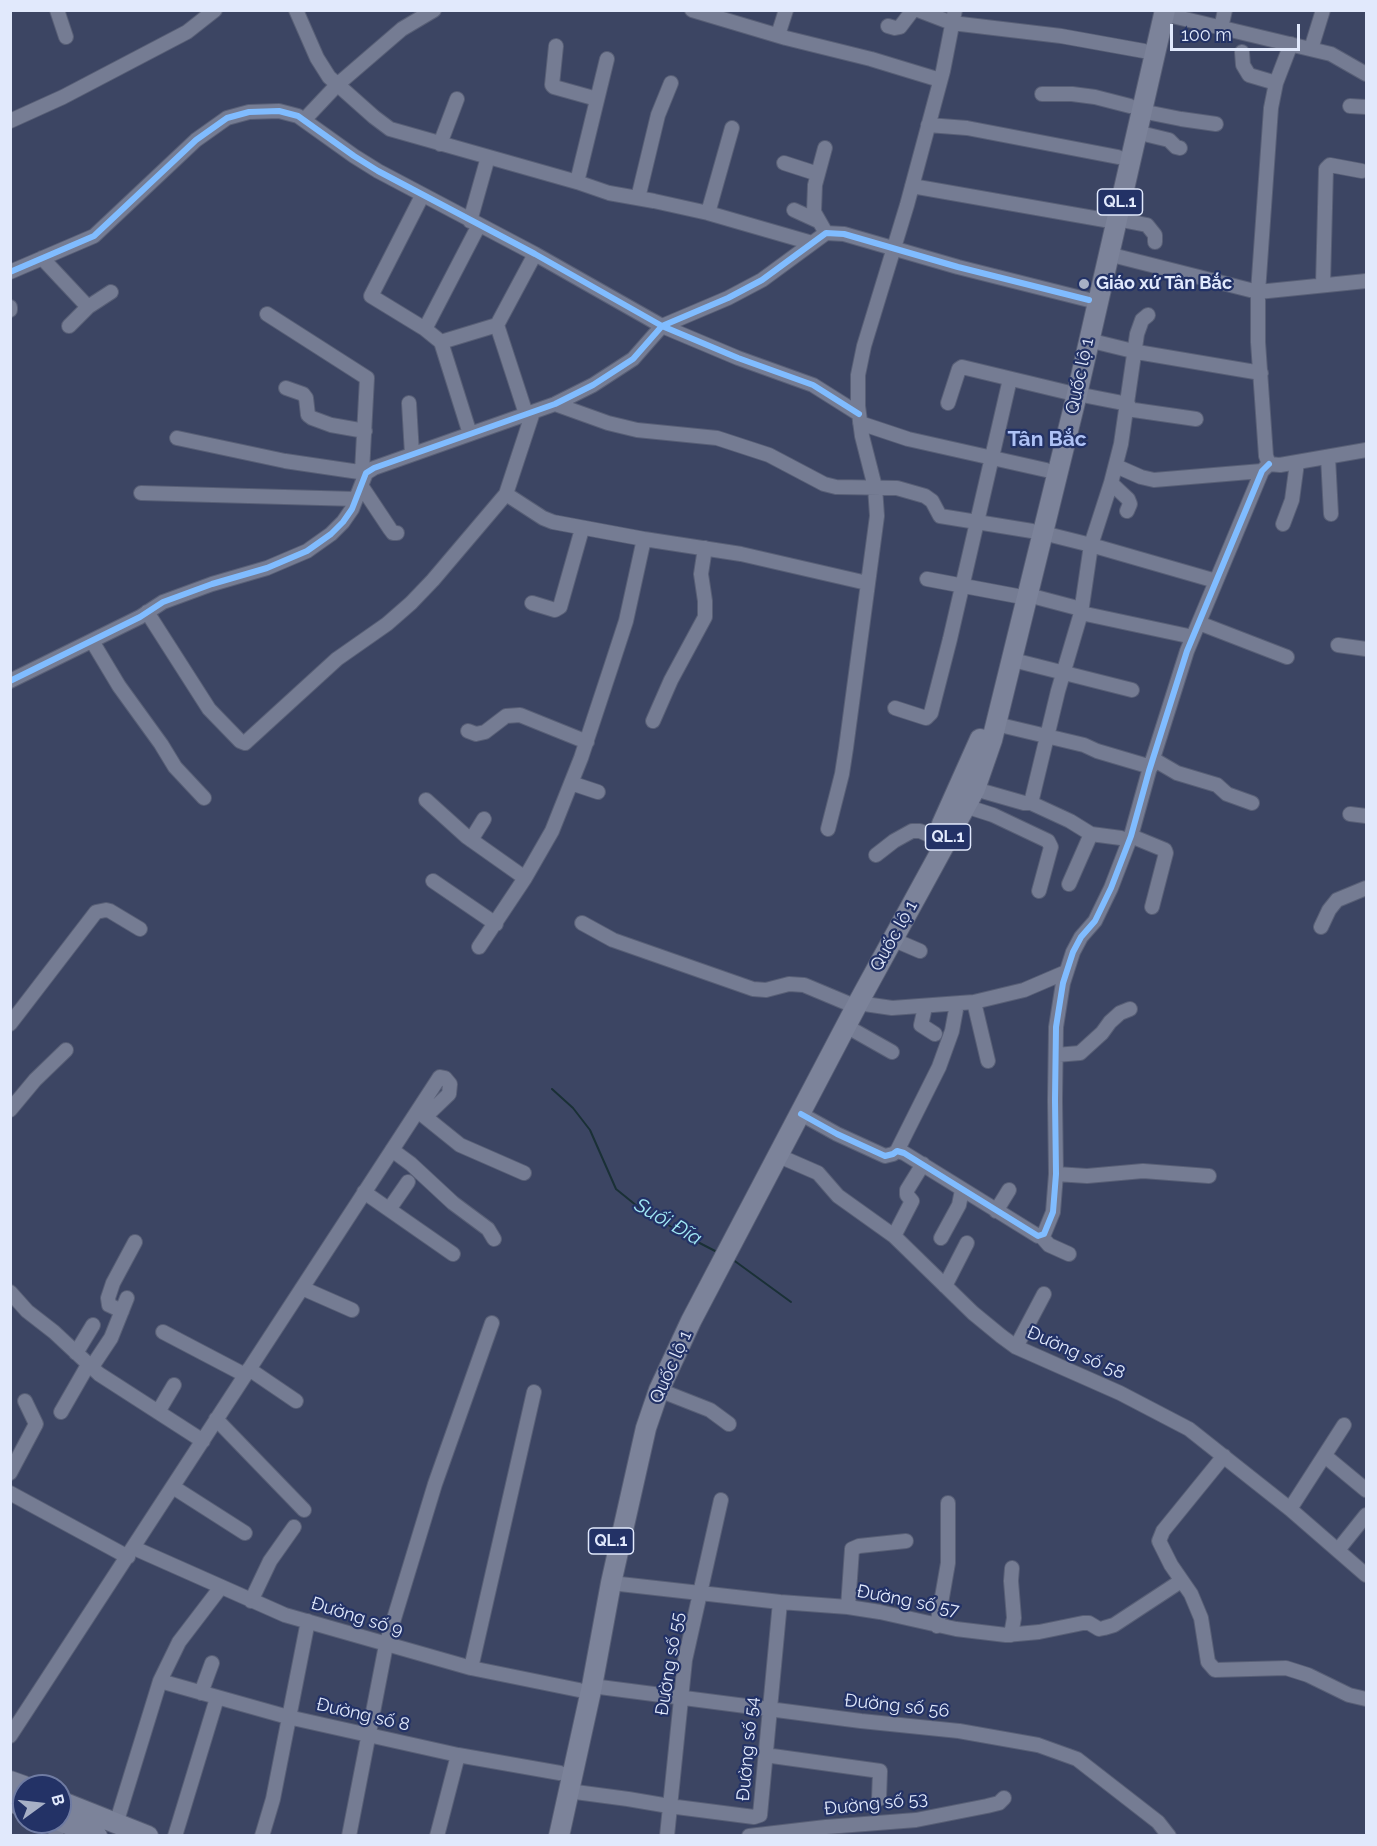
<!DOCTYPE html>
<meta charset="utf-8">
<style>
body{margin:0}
#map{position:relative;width:1377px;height:1846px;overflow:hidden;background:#3c4563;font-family:Raleway,sans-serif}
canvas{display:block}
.frame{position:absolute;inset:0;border:12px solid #e1e9fc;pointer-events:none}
.north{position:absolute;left:12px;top:1774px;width:60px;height:60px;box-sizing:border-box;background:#233266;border:2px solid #6f7ba2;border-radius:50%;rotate:75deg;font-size:16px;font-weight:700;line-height:24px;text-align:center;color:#e1e9fc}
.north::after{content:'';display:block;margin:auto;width:21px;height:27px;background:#a7b0c6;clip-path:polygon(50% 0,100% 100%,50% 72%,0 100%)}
.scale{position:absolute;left:1170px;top:24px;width:130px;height:27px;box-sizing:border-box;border:3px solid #e1e9fc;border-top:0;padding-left:8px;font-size:18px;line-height:21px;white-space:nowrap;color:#e1e9fc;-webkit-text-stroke:4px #233266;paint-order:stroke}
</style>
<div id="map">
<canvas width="1377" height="1846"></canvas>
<div class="frame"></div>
<div class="north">B</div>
<div class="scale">100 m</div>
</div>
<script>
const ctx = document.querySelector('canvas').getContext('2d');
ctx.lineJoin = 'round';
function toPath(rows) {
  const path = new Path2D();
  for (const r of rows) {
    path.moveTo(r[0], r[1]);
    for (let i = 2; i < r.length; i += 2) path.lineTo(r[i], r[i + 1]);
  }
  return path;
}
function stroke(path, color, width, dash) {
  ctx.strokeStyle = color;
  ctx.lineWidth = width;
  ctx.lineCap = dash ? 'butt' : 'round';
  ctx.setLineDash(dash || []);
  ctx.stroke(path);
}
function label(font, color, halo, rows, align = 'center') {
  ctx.font = font + ' Raleway,sans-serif';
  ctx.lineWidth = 4.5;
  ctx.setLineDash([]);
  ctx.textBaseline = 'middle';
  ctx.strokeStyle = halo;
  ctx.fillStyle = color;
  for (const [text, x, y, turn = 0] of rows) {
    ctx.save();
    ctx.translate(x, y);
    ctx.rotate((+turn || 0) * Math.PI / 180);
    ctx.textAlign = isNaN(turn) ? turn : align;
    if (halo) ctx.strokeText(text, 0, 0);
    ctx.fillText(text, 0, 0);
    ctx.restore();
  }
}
stroke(toPath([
 [552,1089,573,1108,590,1130,616,1189,637,1206,688,1237,719,1253],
 [732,1259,791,1302]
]), '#1a3036', 2);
const minor = toPath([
 [57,10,66,37],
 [296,10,317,58,329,77,374,117,390,129,577,182],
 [692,10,786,38,871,59,940,80],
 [918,10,952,23,1061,36,1144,51],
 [1164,14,1331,54,1366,74],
 [888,26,895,28,900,27,913,10],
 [1221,28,1225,10],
 [778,35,786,10],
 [1291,44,1276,83,1271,108,1258,292,1258,342,1266,456,1269,464,1280,465,1366,450],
 [556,46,552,85,554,87,597,99],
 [1311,49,1323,10],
 [1242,52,1243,65,1249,75,1276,83],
 [607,59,577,182,609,193,654,201,708,213,812,243],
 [1042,94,1072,94,1095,97,1130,106],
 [1350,106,1366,107],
 [1141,111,1181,119,1216,124],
 [304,120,337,85,402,29,434,10],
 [10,121,63,97,187,32,215,10],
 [928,125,967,128,1118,157],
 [1136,132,1169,140,1176,147,1180,148],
 [440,144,457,99],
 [825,148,815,185,814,212,826,233],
 [784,163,818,174],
 [912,186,1105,220],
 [422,196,371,296,425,329,441,342,497,325,535,254],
 [638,198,658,115,671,83],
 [794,210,818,221],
 [708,213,732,128],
 [1116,219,1147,225,1155,235,1155,242],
 [470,221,488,157],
 [1108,254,1258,292,1366,281],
 [42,258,88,307,111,292],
 [10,272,94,236,196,140,227,118,249,112,279,111,298,116,354,156,378,171,535,254,662,326,738,358,813,385,859,414],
 [1323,285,1326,169,1330,165,1362,171],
 [10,307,10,310],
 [267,314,367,378,362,472],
 [497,325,526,414],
 [69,326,88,307],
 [425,329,479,225],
 [1088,340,1137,352,1261,373],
 [441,342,470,434],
 [286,388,303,394,306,398,308,415,312,418,331,425,365,431],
 [1077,394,1128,404],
 [409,403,412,454],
 [948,403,959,369,962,367,1066,392],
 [555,404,608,423,637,430,717,438,769,455,824,484,836,487,897,488,925,496,932,501,940,516,1032,531],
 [1127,409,1196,419],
 [860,423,908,439,1046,470],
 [177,438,285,461,366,473],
 [1328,457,1331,514],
 [1116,466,1141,477,1154,480,1262,471],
 [1111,483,1128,499,1130,504,1127,511],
 [362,487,390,529,393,533,397,533],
 [141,493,356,499],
 [506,494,533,412],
 [1283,524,1292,500,1297,463],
 [1043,533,1091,545,1216,581],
 [927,579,1017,596],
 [1028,595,1081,609],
 [532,603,555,610,560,607,582,529],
 [147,612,209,709,240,741,245,743,337,659,387,624,411,603,433,580,506,494,543,518,553,522,644,539,741,554,867,583],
 [1081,613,1193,637],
 [1199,623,1287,657],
 [92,641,119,686,161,744,175,767,204,798],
 [1338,645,1366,649],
 [1013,660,1132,690],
 [10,681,140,617,163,602,212,584,267,568,307,551,331,534,343,522,352,509,366,473,374,468,555,404,593,385,633,359,662,326,728,298,762,280,826,233,844,234,958,267,1089,300],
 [895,708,926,718,931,713,950,639,1010,379],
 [653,721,671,680,705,617,705,601,701,574,705,548],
 [996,724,1084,745,1097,751,1151,767],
 [468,731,476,734,485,732,506,716,520,715,587,742],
 [1153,759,1177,773,1217,785,1227,794,1252,803],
 [571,783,598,792],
 [975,789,1024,803,1031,803,1058,691,1081,613,1091,545,1111,483,1121,444,1137,334,1142,320,1148,315],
 [426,800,467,837,525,878],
 [1031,803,1070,821,1091,834,1069,884],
 [965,806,993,815,1048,841,1051,847,1039,891],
 [1350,814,1366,816],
 [828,829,842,774,846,748,877,516,875,487,862,436,858,406,858,375,864,346,907,205,943,71,955,10],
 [1091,834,1121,838],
 [1131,836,1165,850,1166,853,1152,907],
 [471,840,484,819],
 [876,855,894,841,912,831,920,831,936,838],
 [433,881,496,924],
 [582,923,613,940,753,989,766,990,789,984,804,985,847,1003],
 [1321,927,1329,910,1337,900,1366,888],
 [892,939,920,951],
 [479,947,525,878,552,831,581,758,612,664,626,621,644,539],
 [974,1002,988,1061],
 [858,1003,892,1008,974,1002,1024,990,1066,972],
 [925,1007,921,1025,935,1034],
 [10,1024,96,912,106,910,110,911,140,929],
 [846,1026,892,1052],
 [1056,1055,1080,1053,1102,1033,1110,1022,1120,1013,1130,1009],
 [10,1110,35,1080,66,1050],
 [419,1112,460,1145,524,1173],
 [801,1114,837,1134,885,1156,893,1154,897,1151,904,1153,1038,1236,1044,1234,1053,1212,1056,1174,1055,1100,1056,1027,1063,983,1073,952,1081,937,1095,921,1111,888,1131,836,1149,771,1187,651,1262,471,1269,464],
 [392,1150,411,1164,453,1203,488,1229,494,1239],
 [897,1151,939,1067,952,1031,957,1004],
 [779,1156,818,1173,838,1196,894,1236,973,1313,1001,1336,1016,1347,1120,1393,1189,1429,1290,1509,1366,1575],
 [1056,1174,1087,1176,1143,1171,1209,1176],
 [364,1192,453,1254],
 [390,1208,408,1182],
 [996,1211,1009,1190],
 [894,1236,912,1201,907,1195,907,1190,923,1164],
 [1041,1236,1049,1245,1069,1254],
 [941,1238,959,1205,962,1190],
 [945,1286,967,1243],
 [302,1288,352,1310],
 [10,1292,27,1311,54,1332,99,1374,203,1441],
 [122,1311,109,1305,108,1298,113,1283,135,1242],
 [163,1332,245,1375],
 [1016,1347,1044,1294],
 [76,1353,93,1325],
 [91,1368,111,1338,127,1298],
 [249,1369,296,1401],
 [659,1390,710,1410,729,1424],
 [61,1412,88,1365],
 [158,1412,174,1385],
 [216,1419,304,1510],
 [1224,1456,1163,1531,1159,1541,1171,1565,1191,1594,1201,1618,1208,1662,1215,1670,1286,1668,1308,1675,1349,1695,1366,1699],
 [1325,1456,1366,1490],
 [10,1473,36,1424,25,1401],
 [173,1487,245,1533],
 [10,1493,128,1557],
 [1290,1509,1344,1425],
 [134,1548,285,1615,471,1668,579,1690],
 [1338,1550,1366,1515],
 [611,1583,780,1602,848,1607,880,1612,956,1629,1006,1635,1039,1632,1083,1623,1089,1623,1099,1629,1104,1628,1114,1625,1181,1581],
 [251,1601,270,1561,294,1527],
 [848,1607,852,1549,859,1546,906,1541],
 [937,1626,948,1563,948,1503],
 [1011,1635,1014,1618,1011,1581,1012,1568],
 [471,1668,534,1392],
 [160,1681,288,1717,458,1755,560,1773],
 [592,1686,861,1721,959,1731,1038,1745,1077,1759,1158,1822,1169,1836],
 [201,1693,212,1663],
 [10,1736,439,1078,440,1077,445,1078,450,1084,449,1094,425,1117],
 [765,1755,880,1771,879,1799],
 [568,1791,628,1799,669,1806,754,1817,760,1815,780,1602],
 [116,1824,160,1681,179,1642,221,1587],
 [55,1836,61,1821],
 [175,1836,217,1698],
 [262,1836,273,1799,308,1621],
 [349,1836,386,1645,435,1484,492,1323],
 [437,1836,458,1755],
 [667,1836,685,1660,721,1500],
 [749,1836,826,1827,916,1820,987,1806,999,1803,1004,1798]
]);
const highway = toPath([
 [942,824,980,739],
 [10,1781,24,1786],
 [10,1801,24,1807],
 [60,1801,148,1836],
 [60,1821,97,1836],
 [559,1836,592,1686,611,1583,646,1428,659,1390,691,1321,858,1003,975,789,992,740,1077,394,1165,10]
]);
stroke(minor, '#585f76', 16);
stroke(highway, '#585f76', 22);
stroke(minor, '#757c93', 14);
stroke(highway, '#7c839a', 20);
stroke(toPath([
 [10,272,94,236,196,140,227,118,249,112,279,111,298,116,354,156,378,171,535,254,662,326,738,358,813,385,859,414],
 [10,681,140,617,163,602,212,584,267,568,307,551,331,534,343,522,352,509,366,473,374,468,555,404,593,385,633,359,662,326,728,298,762,280,826,233,844,234,958,267,1089,300],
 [801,1114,837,1134,885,1156,893,1154,897,1151,904,1153,1038,1236,1044,1234,1053,1212,1056,1174,1055,1100,1056,1027,1063,983,1073,952,1081,937,1095,921,1111,888,1131,836,1149,771,1187,651,1262,471,1269,464]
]), '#80bcff', 6);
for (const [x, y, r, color] of [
 [1084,284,6,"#a7b0c6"]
]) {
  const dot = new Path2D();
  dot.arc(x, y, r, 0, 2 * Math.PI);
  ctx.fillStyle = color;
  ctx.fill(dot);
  stroke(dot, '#233266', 2);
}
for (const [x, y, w] of [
 [1120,202,45],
 [948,837,45],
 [611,1541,45]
]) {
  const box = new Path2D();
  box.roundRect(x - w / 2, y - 13, w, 26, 4.5);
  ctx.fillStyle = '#233266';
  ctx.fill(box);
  stroke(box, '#e1e9fc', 1.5);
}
label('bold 16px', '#e1e9fc', null, [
 ["QL.1",1120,202],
 ["QL.1",948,837],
 ["QL.1",611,1541]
]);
label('bold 18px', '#e1e9fc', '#233266', [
 ["Giáo xứ Tân Bắc",1096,284]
], 'left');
label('18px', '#e1e9fc', '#233266', [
 ["Quốc lộ 1",1080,376,-78],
 ["Quốc lộ 1",894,936,-61],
 ["Đường số 58",1076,1353,24],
 ["Quốc lộ 1",671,1367,-66],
 ["Đường số 57",908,1601,11],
 ["Đường số 9",357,1617,17],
 ["Đường số 55",670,1664,-81],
 ["Đường số 56",897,1706,6],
 ["Đường số 8",363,1715,13],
 ["Đường số 54",748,1749,-85],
 ["Đường số 53",876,1804,-6]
]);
label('italic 20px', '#a1e8f4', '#233266', [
 ["Suối Đĩa",668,1222,30]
]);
label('bold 21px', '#afc2f5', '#233266', [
 ["Tân Bắc",1047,440]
]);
</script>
